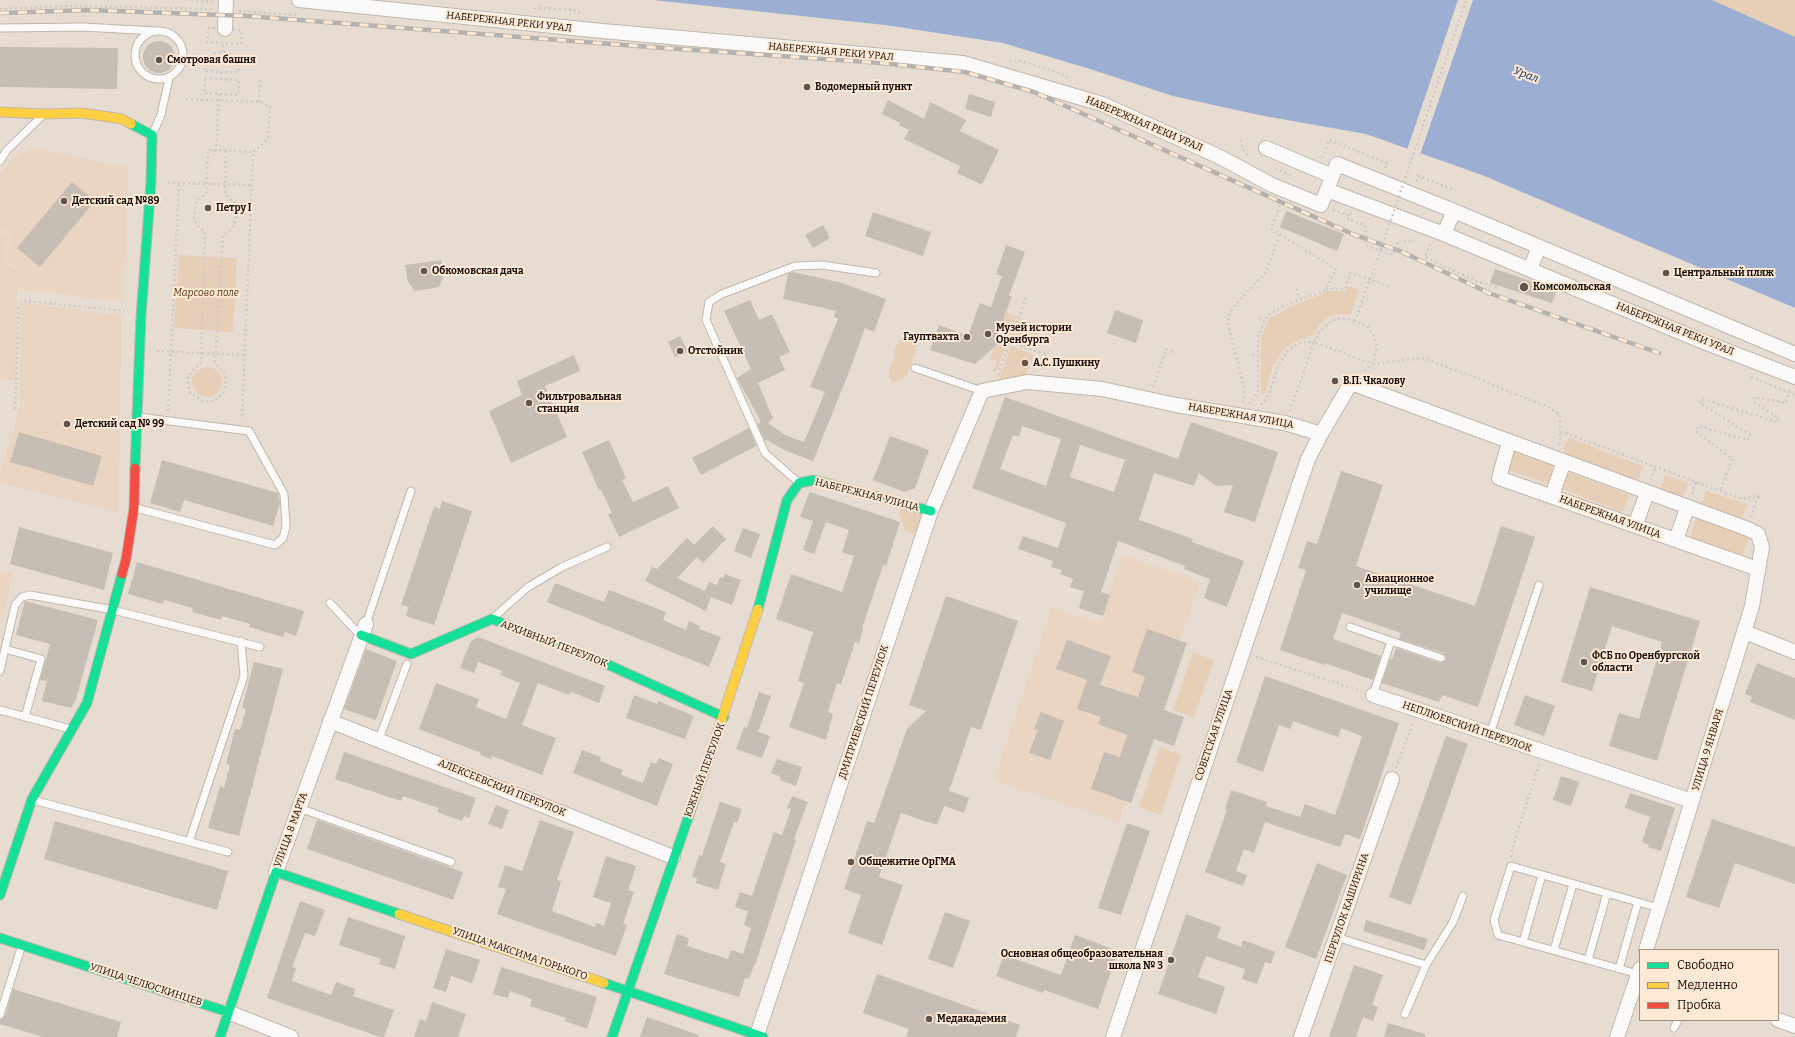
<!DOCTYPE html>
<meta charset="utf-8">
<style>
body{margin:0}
#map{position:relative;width:1795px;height:1037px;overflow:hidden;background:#e7dcd1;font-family:Bitter,serif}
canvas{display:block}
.legend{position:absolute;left:1639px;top:949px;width:140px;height:72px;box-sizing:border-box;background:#ffe8d4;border:1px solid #a19082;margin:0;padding:5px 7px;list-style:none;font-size:12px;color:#140d06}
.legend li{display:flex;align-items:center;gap:8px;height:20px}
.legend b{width:20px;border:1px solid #a19082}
</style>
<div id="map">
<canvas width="1795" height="1037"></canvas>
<ul class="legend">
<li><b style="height:5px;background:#16e098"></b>Свободно</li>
<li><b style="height:5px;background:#ffcf43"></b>Медленно</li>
<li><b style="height:5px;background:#f24e42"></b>Пробка</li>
</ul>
</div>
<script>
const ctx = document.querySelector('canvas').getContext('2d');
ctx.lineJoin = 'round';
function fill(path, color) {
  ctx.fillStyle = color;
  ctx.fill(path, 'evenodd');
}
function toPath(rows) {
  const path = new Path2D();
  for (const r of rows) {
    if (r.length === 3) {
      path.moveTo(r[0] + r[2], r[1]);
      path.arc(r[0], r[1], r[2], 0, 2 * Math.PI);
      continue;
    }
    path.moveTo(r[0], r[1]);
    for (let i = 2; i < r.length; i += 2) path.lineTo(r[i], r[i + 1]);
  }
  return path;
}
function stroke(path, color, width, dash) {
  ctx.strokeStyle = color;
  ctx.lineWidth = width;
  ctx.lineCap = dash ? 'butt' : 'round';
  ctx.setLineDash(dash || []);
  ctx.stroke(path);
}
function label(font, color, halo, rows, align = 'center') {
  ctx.font = font + ' Bitter,serif';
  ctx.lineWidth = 4;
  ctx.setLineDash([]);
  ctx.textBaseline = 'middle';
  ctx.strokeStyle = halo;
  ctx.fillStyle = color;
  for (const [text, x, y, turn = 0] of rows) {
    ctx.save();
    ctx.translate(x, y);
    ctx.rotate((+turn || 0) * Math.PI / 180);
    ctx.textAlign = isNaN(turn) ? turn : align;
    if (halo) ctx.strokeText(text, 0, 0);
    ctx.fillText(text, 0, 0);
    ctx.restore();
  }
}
fill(toPath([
 [33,147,129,168,123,302,19,289,19,269,5,260,11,236,0,228,0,174,14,157],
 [0,231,9,236,3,261,18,271,16,382,0,378],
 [26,303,122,316,118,512,0,483,0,473,20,407,21,309],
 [1122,555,1200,581,1119,822,994,780,1052,607,1099,623],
 [0,571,13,574,0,625]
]), '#ead5c3');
fill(toPath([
 [1712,0,1795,0,1795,37],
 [179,255,237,258,233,332,174,328],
 [1348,286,1359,290,1350,315,1339,314,1328,317,1319,325,1313,335,1296,341,1285,347,1273,365,1265,394,1261,393,1261,338,1269,319,1296,304,1323,294,1327,291,1346,291],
 [1006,312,1016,317,1009,338,1003,336,1003,329,1000,328],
 [1021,319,1032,323,1040,337,1036,348,1013,340],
 [904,336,917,340,916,349,908,373,900,380,893,383,889,376,889,369,894,358,895,348,900,340],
 [1001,342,1007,344,996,372,993,371,997,361,990,359,994,347,996,348],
 [1011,346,1034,354,1025,378,1013,384,999,380],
 [207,382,15],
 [1569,438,1643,466,1637,484,1566,456,1564,452,1564,445],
 [1514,452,1555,466,1549,484,1508,470],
 [1565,471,1629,495,1623,512,1559,488],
 [1665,475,1688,483,1682,501,1659,492],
 [1706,491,1747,504,1741,521,1700,508],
 [902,505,925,512,923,537,904,530,903,522,901,517,899,515],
 [1696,518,1749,536,1743,555,1690,537],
 [1193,652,1214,660,1194,717,1173,710],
 [1160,747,1181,755,1161,815,1139,807]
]), '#e7ceb7');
fill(toPath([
 [653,0,1712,0,1795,37,1795,308,1482,175,1366,134,1259,115,1173,96,1090,69,1003,43,885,25]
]), '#9caed2');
fill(toPath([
 [1458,0,1473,0,1420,155,1407,150]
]), '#e7dcd1');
fill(toPath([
 [159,57,16],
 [0,47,118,48,117,89,0,87],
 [969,94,995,102,991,117,965,109],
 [888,100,924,119,930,102,966,120,960,131,999,150,982,185,957,173,960,166,904,139,909,130,899,125,900,123,882,114],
 [72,182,95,201,40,267,17,248],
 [1286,211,1344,234,1337,251,1280,227],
 [873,212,931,232,923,256,865,236],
 [823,225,830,238,813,248,805,235],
 [1006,245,1025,252,1009,296,1012,296,1000,328,1001,339,998,344,975,364,930,350,939,325,968,336,980,303,991,307,1002,276,996,274],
 [441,260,443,277,439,287,415,291,408,282,405,265],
 [1495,269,1557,290,1552,303,1490,283],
 [793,272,842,283,886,299,874,332,865,328,851,367,813,461,784,450,767,440,765,441,757,424,761,422,737,378,751,369,724,311,750,300,759,320,772,314,790,352,779,357,785,370,758,383,773,418,768,423,785,435,804,442,825,392,810,387,838,319,834,317,836,311,783,299,788,274],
 [1115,310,1143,320,1136,343,1107,333],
 [680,336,688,352,675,357,668,342],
 [574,355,580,371,545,386,567,437,511,463,489,411,522,395,517,381],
 [1005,397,1178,459,1191,422,1278,452,1255,522,1224,512,1233,485,1216,486,1199,473,1194,486,1154,473,1139,520,1193,539,1192,542,1244,561,1227,607,1204,598,1210,579,1184,569,1185,566,1118,541,1101,592,1110,595,1103,616,1079,608,1084,591,1070,587,1073,579,1060,574,1062,570,1051,567,1053,561,1018,549,1023,536,1058,548,1066,523,972,488],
 [1022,426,1061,439,1046,486,1000,469,1013,435,1019,437],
 [1080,445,1125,460,1114,492,1070,477],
 [749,428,756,446,701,475,692,458],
 [19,432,102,456,93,486,10,462],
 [890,436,929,450,915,488,904,492,873,480],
 [609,440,626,478,622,480,633,502,668,486,679,508,619,537,608,514,612,513,601,490,599,490,582,452],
 [162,460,278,493,280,503,273,526,184,500,180,512,150,503],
 [1341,471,1383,485,1356,566,1475,606,1501,526,1535,537,1478,707,1442,695,1439,702,1382,683,1390,659,1392,660,1396,648,1440,663,1445,661,1446,657,1443,653,1399,639,1401,633,1342,613,1333,639,1381,656,1373,680,1325,663,1325,665,1280,650,1306,570,1298,568,1307,541,1317,544],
 [810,492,900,522,886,566,883,565,862,628,863,629,859,643,855,642,841,684,837,683,828,712,833,714,826,740,789,727,804,683,798,681,813,632,776,619,791,574,842,592,854,556,842,552,849,530,826,522,814,554,803,550,813,521,800,517,809,493],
 [442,501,472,511,434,625,406,616,409,607,401,605,434,507,440,509],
 [713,526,726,539,703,563,697,557,677,578,705,591,709,582,717,585,720,577,723,578,725,574,741,580,732,605,711,597,706,611,645,581,652,567,657,569,687,538,694,545],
 [19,527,113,553,104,590,10,564],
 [743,528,760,534,751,558,734,551],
 [137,562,304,611,296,636,285,632,283,637,249,627,250,624,222,616,221,620,192,612,193,608,164,600,163,604,128,594],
 [555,583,604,602,609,590,666,612,663,620,686,630,689,621,700,626,699,629,721,637,709,667,547,602],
 [1590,587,1700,621,1657,761,1609,746,1619,713,1639,719,1662,642,1612,626,1592,691,1561,682],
 [946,596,1018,621,981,730,971,727,949,791,969,798,964,813,944,806,937,825,901,813,879,877,903,885,882,945,848,933,861,895,844,889,867,821,874,823,907,729,926,711,909,705],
 [25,601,98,620,76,699,71,708,42,701,47,681,40,680,50,644,16,635],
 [1147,629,1187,643,1164,710,1184,717,1174,746,1154,739,1131,803,1091,789,1104,752,1120,757,1127,735,1098,724,1101,717,1077,709,1087,680,1056,669,1067,640,1111,656,1100,685,1138,697,1145,677,1132,672],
 [478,637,605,686,599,703,571,692,569,695,538,683,522,725,556,738,542,775,492,756,491,759,480,755,481,753,419,729,436,683,479,699,476,707,506,719,520,683,500,675,502,671,478,662,474,673,460,668,471,641],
 [366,649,397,661,376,720,344,709],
 [254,662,283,669,239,836,208,828,220,786,224,788,230,765,226,764,235,729,240,730,246,709,242,708],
 [1757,663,1795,678,1795,720,1750,702,1752,697,1745,694],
 [1265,676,1399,723,1360,839,1345,834,1340,847,1265,822,1254,853,1244,849,1236,871,1247,875,1243,886,1205,872,1227,810,1225,809,1231,790,1267,802,1266,806,1300,817,1305,804,1335,815,1362,736,1341,728,1338,737,1293,721,1290,729,1279,725,1263,772,1236,762],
 [759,692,771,696,758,732,770,736,762,758,736,749,744,727,747,728],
 [634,695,657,704,658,701,694,716,685,739,626,718],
 [1525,695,1555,706,1544,736,1514,725],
 [1041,712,1064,721,1050,760,1029,753,1038,730,1034,729],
 [1446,736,1468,744,1411,905,1389,897],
 [582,750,601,757,600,761,623,770,621,775,643,783,651,762,656,764,659,758,673,764,657,806,573,773],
 [344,752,476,798,469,818,464,816,462,821,437,812,439,808,403,796,401,801,335,779],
 [777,759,802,767,796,786,780,780,781,777,771,773],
 [1561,776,1579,782,1571,806,1553,800],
 [1630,793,1675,808,1661,851,1648,847,1649,845,1642,842,1650,817,1625,808],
 [792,796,808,802,794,839,796,840,755,965,754,965,749,979,745,978,739,997,664,974,677,934,689,938,687,946,728,959,731,950,743,954,751,928,744,925,748,911,735,907,740,892,752,896,774,832,782,835,791,809,787,808],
 [720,802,742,809,737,823,734,822,720,862,726,864,718,890,696,883,697,878,692,877,699,855,702,856],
 [496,805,509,810,502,829,488,824],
 [1712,819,1795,847,1795,884,1735,863,1719,908,1686,897],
 [317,820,463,872,453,900,307,849],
 [540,820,574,832,557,880,561,881,552,911,595,927,596,923,604,926,611,903,593,897,606,856,636,866,628,890,634,892,623,924,627,925,616,956,497,914,506,889,498,887,505,865,522,871],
 [55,821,228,871,217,910,44,859],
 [1127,823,1150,831,1121,915,1098,908],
 [1317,863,1347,875,1316,959,1285,947],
 [300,901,325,910,315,936,305,933,292,967,296,968,292,981,331,995,336,982,355,989,353,996,394,1010,384,1037,380,1037,267,998],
 [945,912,970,921,953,968,928,959],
 [1186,914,1221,927,1217,938,1241,947,1243,940,1275,952,1271,964,1265,962,1257,984,1242,979,1245,969,1206,956,1198,977,1225,987,1216,1014,1158,994],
 [348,917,405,936,395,969,379,964,381,959,339,945],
 [1366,920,1428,939,1424,950,1363,931],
 [1075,935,1118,951,1098,1009,1044,990,1043,993,996,976,1004,955,1061,975],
 [446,949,480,960,472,983,451,976,446,992,433,988],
 [1354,965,1383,975,1372,1005,1378,1007,1373,1021,1363,1017,1356,1037,1329,1037],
 [501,967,597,997,587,1029,565,1021,566,1018,530,1006,532,999,510,991,508,998,493,994],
 [877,974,1020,1025,1016,1037,906,1037,909,1029,863,1013],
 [13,989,121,1022,117,1037,43,1037,0,1024,0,1020,5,1016],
 [432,1002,466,1014,458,1037,414,1037,420,1019,426,1021],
 [647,1017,699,1035,699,1037,640,1037],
 [1388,1023,1425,1034,1425,1037,1384,1037]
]), '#c6bdb4');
const lane = toPath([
 [0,28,83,27,155,31],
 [159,55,24],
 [153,133,161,115,169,78],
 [0,161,7,150,41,117],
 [915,368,982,391],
 [799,483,765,453,706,320,709,302,722,294,795,266,822,265,876,273],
 [136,508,275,545,283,538,286,527,284,494,249,431,138,417],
 [330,603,360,635],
 [493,618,528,587,562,567,607,547],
 [366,624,411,491],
 [1350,627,1441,658],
 [5,649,41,659,25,717],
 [0,671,15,605,22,597,30,595,113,610,260,647],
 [1373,695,1391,641],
 [0,710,70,729],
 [1490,734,1539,585],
 [379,739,407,664],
 [33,800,228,852],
 [299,808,451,862],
 [189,842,244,676,241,641],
 [1336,937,1426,965],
 [1523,942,1542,875],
 [1554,950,1573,884],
 [1588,960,1607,893],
 [1619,969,1638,902],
 [1638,974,1498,935,1494,920,1511,866,1659,908],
 [1405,1014,1426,965,1453,922,1463,896],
 [0,1015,21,948],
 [1674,1028,1678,1020]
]);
const street = toPath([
 [299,0,602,31,963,63,1102,104,1218,156,1272,185,1321,205,1327,190],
 [225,29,226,0],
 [1266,148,1332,176],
 [1454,211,1444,234,1704,342,1795,377],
 [1444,234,1327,190,1337,164,1454,211,1795,354],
 [1530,269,1539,247],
 [1509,442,1499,478,1758,569],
 [1552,496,1564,461],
 [1635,526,1647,493],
 [1676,540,1687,508],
 [1745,632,1795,652],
 [1373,695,1692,801],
 [330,721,673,857],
 [276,872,366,624],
 [228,1012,291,1037],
 [1778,1020,1795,1026],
 [757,1035,931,511,982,391,1027,382,1102,389,1176,405,1285,423,1321,434,1351,383,1748,529,1758,534,1762,547,1752,606,1646,950],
 [1113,1037,1308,459,1321,434],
 [1301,1037,1392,779],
 [1617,1037,1640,969]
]);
const fast = toPath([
 [131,124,152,135,151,182,141,316,135,468],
 [758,609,787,500,799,483,814,480,931,511],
 [361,635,411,654,492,619,602,662,724,717],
 [0,895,32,799,87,703,122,574],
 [0,938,228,1012],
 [604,983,763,1037],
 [220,1037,276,872,399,914],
 [612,1037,711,752]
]);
const slow = toPath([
 [0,112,44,114,82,113,122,119,131,124],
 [711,752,758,609],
 [399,914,604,983]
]);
const jam = toPath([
 [122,574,126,559,134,508,135,468]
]);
stroke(lane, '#c0b7ae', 9);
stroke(street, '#c0b7ae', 16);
stroke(fast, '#c0b7ae', 11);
stroke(slow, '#c0b7ae', 11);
stroke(jam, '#c0b7ae', 11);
stroke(toPath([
 [191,0,213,2],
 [0,9,68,6,212,9],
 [534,9,541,8,573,10,582,14],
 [239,11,298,15],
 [208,28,241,30,241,44,207,42,208,28],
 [223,52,223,43],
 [1009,61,1021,61,1060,73,1070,79],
 [205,78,239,80,238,95,204,93,205,78],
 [221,79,221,72,204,71,208,59,215,53,223,52,232,54,237,59,239,72,221,72],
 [186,99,259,102,270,106,268,139,253,152,242,420],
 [259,102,260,77],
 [1240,140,1244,151,1249,156],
 [216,151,219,94],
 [226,151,225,194,235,203,237,213,235,222,231,230,223,235,215,363,225,374,226,383,224,392,219,397,212,401,204,402,190,393,187,379,195,368,201,363,205,232,197,225,194,218,195,205,198,199,206,194,208,150,253,152],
 [1322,158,1329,140,1387,163,1385,169],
 [1275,169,1291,175,1290,179],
 [1416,181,1418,176,1454,190],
 [168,183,252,185],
 [1333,210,1350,216],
 [1351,213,1348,219,1365,225,1367,246,1393,255,1398,240,1413,242,1414,237],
 [1430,244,1425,257,1478,282,1497,287],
 [1381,249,1355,321,1368,327,1374,336,1377,347,1373,364,1422,358,1477,378,1550,408,1560,415,1560,431],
 [1296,289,1300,299],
 [1326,289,1345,289,1350,273,1389,286],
 [1259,318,1264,321],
 [1001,339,1047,355],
 [157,351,244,355],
 [1252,355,1258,355],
 [998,375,1026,297],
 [1751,377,1795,395],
 [1153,387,1166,349,1175,354],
 [1243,403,1245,391,1229,328,1228,317,1234,306,1266,272,1280,234],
 [1249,404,1258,392,1258,337,1266,318,1269,314,1290,303,1322,292,1326,289,1336,269,1271,229,1281,202],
 [1261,405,1269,395,1277,369,1287,351,1301,342,1314,342,1320,331,1331,321,1341,318,1355,321],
 [15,409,19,306,25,301,125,311],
 [168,411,179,183],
 [1290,411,1314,342,1373,364,1362,373],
 [1560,445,1560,431,1742,499,1758,496,1763,498],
 [1651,480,1656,467],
 [1721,489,1732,459,1696,431,1698,426,1748,440,1750,435,1700,403,1702,399,1778,422,1779,418,1754,402,1755,397,1786,403,1790,390],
 [1692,494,1696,482],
 [1751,517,1758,496],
 [1256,657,1361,691],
 [1396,768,1413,722],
 [1511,857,1512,850,1539,764]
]), '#cdcac7', 2.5, [2, 3]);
stroke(lane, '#fbfaf8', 7);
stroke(street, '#fbfaf8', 14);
stroke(fast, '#16e098', 9);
stroke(slow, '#ffcf43', 9);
stroke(jam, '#f24e42', 9);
const rail = toPath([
 [0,13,88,10,247,16,650,47,882,63,965,72,1034,92,1355,235,1400,251,1489,293,1659,353]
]);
stroke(rail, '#b5b2af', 4.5);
stroke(rail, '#ffe8d4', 3, [9]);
stroke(toPath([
 [1381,249,1466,0]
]), '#cdcac7', 2.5, [2, 3]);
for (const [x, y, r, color] of [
 [159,60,4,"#5e554d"],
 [807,87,4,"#5e554d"],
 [64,201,4,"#5e554d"],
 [208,208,4,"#5e554d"],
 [424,271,4,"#5e554d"],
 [1666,273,4,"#5e554d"],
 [1524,287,5,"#5e554d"],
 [988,334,4,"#5e554d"],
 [967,337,4,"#5e554d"],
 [680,351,4,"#5e554d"],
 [1025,363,4,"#5e554d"],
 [1335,381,4,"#5e554d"],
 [529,403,4,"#5e554d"],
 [67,424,4,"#5e554d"],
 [1357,585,4,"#5e554d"],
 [1584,662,4,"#5e554d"],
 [851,862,4,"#5e554d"],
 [1171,960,4,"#5e554d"],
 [929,1019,4,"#5e554d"]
]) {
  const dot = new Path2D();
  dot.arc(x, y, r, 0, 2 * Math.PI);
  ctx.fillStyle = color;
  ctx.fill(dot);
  stroke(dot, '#ffe8d4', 1.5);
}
label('10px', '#140d06', '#ffe8d4', [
 ["НАБЕРЕЖНАЯ РЕКИ УРАЛ",509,22,6],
 ["НАБЕРЕЖНАЯ РЕКИ УРАЛ",831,52,5],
 ["НАБЕРЕЖНАЯ РЕКИ УРАЛ",1144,124,23],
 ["НАБЕРЕЖНАЯ РЕКИ УРАЛ",1675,329,22],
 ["НАБЕРЕЖНАЯ УЛИЦА",1241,416,10],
 ["НАБЕРЕЖНАЯ УЛИЦА",867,495,14],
 ["НАБЕРЕЖНАЯ УЛИЦА",1610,517,20],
 ["АРХИВНЫЙ ПЕРЕУЛОК",554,644,21],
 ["ДМИТРИЕВСКИЙ ПЕРЕУЛОК",864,712,-72],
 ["НЕПЛЮЕВСКИЙ ПЕРЕУЛОК",1467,727,19],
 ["СОВЕТСКАЯ УЛИЦА",1214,735,-71],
 ["УЛИЦА 9 ЯНВАРЯ",1708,750,-73],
 ["ЮЖНЫЙ ПЕРЕУЛОК",705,770,-70],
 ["АЛЕКСЕЕВСКИЙ ПЕРЕУЛОК",502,788,22],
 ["УЛИЦА 8 МАРТА",291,830,-70],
 ["ПЕРЕУЛОК КАШИРИНА",1347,908,-71],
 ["УЛИЦА МАКСИМА ГОРЬКОГО",520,954,19],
 ["УЛИЦА ЧЕЛЮСКИНЦЕВ",146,985,18]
]);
label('bold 10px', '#140d06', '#ffe8d4', [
 ["Смотровая башня",167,60],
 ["Водомерный пункт",815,87],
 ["Детский сад №89",72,201],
 ["Петру I",216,208],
 ["Обкомовская дача",432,271],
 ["Центральный пляж",1674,273],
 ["Комсомольская",1533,287],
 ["Музей истории",996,328],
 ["Оренбурга",996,340],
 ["Гауптвахта",959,337,"right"],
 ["Отстойник",688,351],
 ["А.С. Пушкину",1033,363],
 ["В.П. Чкалову",1343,381],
 ["Фильтровальная",537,397],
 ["станция",537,409],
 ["Детский сад № 99",75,424],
 ["Авиационное",1365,579],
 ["училище",1365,591],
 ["ФСБ по Оренбургской",1592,656],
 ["области",1592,668],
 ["Общежитие ОрГМА",859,862],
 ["Основная общеобразовательная",1163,954,"right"],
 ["школа № 3",1163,966,"right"],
 ["Медакадемия",937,1019]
], 'left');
label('italic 10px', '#5b3713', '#ffe8d4', [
 ["Марсово поле",206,293]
]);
label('italic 11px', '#0a2e6e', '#ffe8d4', [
 ["Урал",1526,75,21]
]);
</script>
